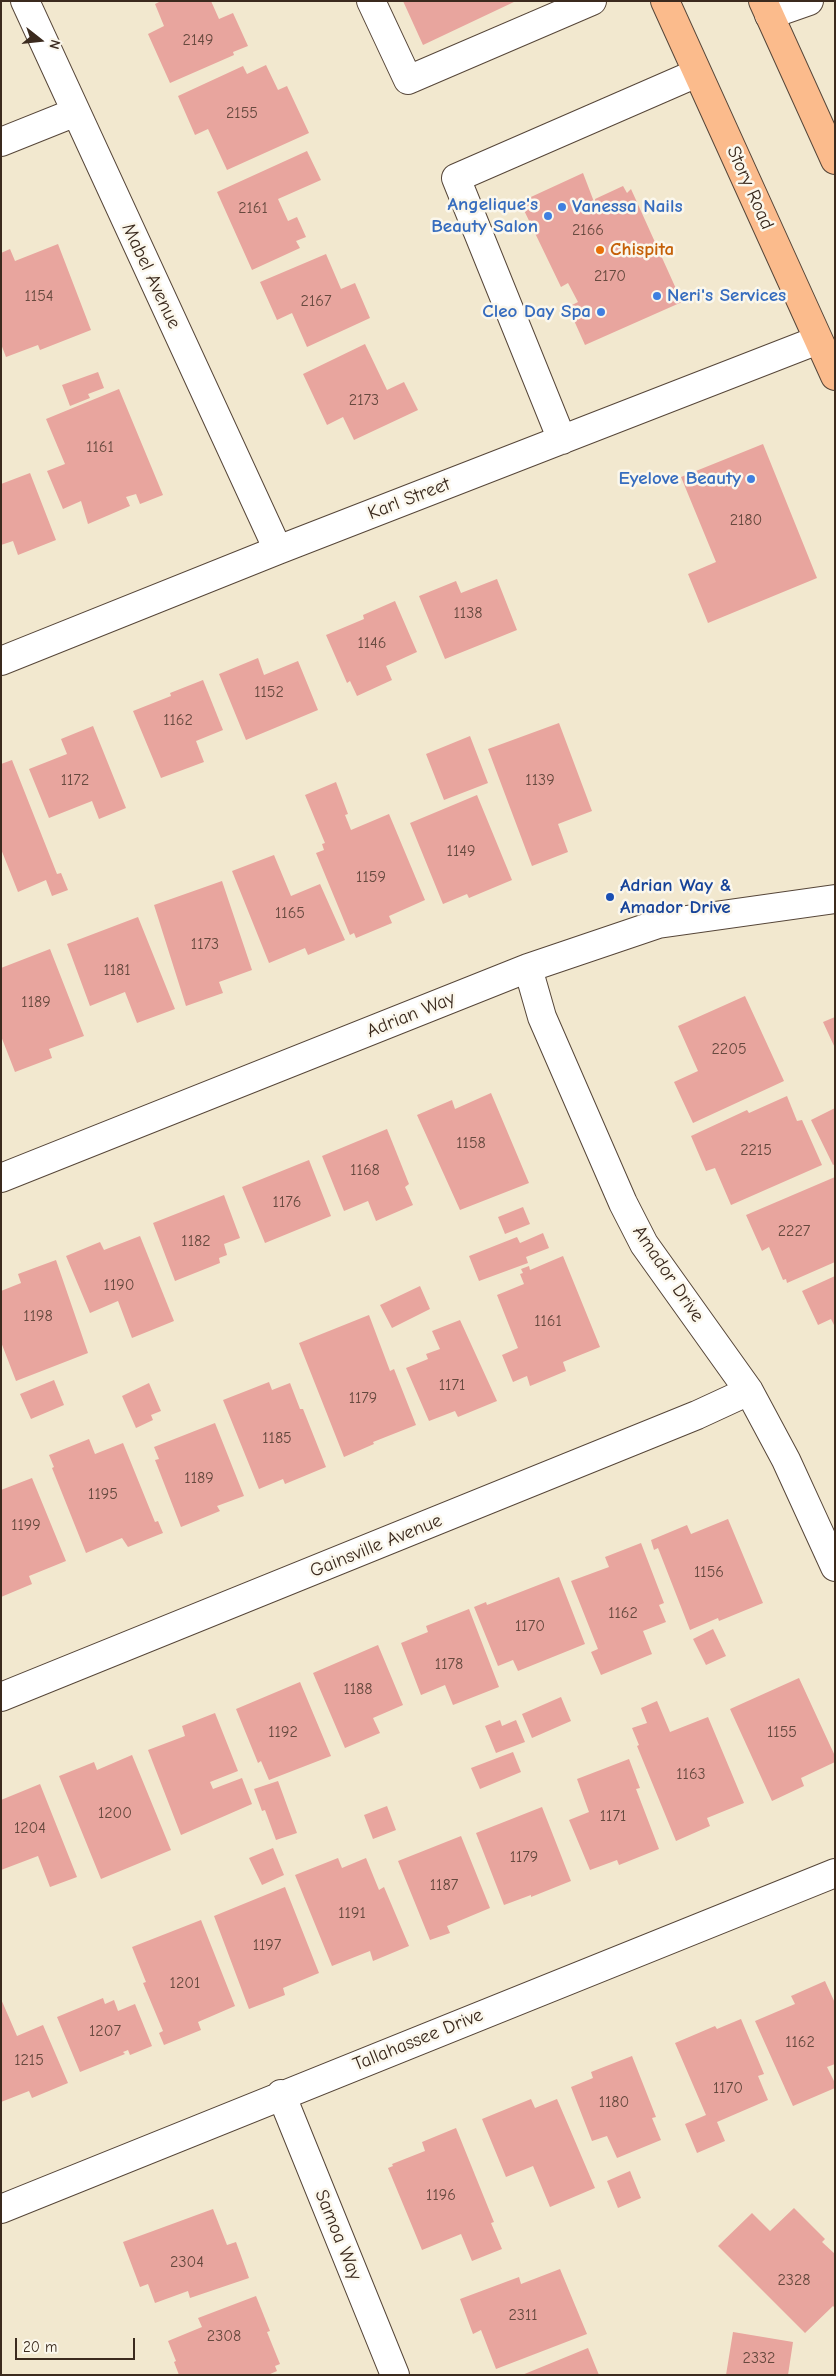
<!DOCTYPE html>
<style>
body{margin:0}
#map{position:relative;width:836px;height:2376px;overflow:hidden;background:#f2e8cf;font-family:"Comic Neue",sans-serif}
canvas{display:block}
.frame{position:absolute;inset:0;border:2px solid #3b2a1e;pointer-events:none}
.north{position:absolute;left:15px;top:15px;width:50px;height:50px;-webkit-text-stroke:4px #fbf7ec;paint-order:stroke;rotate:106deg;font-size:14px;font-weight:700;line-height:20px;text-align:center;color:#3b2a1e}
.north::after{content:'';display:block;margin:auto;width:18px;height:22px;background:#3b2a1e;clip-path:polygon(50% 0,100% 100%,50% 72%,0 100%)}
.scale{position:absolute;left:15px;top:2338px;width:120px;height:22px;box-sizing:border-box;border:2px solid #3b2a1e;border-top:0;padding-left:6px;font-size:15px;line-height:18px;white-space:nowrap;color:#3b2a1e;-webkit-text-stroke:4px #fbf7ec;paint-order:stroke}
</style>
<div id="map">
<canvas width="836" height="2376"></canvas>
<div class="frame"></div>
<div class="north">N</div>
<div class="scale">20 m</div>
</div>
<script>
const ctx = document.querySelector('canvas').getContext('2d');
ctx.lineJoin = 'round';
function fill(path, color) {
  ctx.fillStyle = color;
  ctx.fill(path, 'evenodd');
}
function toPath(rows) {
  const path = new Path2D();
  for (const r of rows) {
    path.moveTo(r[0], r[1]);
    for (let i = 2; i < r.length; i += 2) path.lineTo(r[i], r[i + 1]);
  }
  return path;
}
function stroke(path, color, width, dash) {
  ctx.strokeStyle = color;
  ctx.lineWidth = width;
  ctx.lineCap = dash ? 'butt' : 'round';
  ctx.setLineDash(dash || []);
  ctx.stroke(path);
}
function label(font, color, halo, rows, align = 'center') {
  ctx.font = font + ' "Comic Neue",sans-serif';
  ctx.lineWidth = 5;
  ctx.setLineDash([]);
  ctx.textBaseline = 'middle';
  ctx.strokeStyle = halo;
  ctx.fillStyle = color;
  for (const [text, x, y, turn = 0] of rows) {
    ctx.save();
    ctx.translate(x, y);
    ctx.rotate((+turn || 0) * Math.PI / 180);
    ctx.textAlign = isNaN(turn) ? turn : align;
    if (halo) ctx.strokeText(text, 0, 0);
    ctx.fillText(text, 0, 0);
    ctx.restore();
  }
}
fill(toPath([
 [161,1,211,1,219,19,233,13,248,46,233,52,234,55,170,83,148,34,164,26,155,4],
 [403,1,516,1,423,45],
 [266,65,278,90,287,86,309,133,227,170,208,129,195,135,178,96,243,66,247,74],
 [307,151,321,180,278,199,288,221,297,217,306,237,296,241,300,248,252,270,217,192],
 [583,173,596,207,595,199,623,186,627,193,631,189,682,302,585,345,568,307,578,302,568,283,561,287,520,202],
 [58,244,91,330,40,350,38,345,6,357,1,344,1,253,10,249,15,261],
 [326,254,341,289,355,283,370,318,307,347,292,313,277,320,260,282],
 [365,344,387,390,404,382,418,410,354,440,343,417,327,425,303,374],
 [98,372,104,388,88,394,90,398,70,406,62,385],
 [119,389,163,495,140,504,136,494,126,497,130,506,88,524,81,501,63,509,47,471,65,464,46,419],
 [763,444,817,578,708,623,688,574,716,562,681,477],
 [30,473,56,540,18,555,13,541,1,545,1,484],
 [497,579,517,630,445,659,419,596,456,581,461,593],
 [395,601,417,652,386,666,392,680,357,696,350,681,347,683,326,635,364,619,363,615],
 [258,658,264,675,298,661,318,710,246,740,219,674],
 [203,680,223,730,196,741,204,762,161,778,133,711,171,696,170,693],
 [559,723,592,811,558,824,568,852,532,866,488,749],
 [93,726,126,808,99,819,92,801,49,818,29,769,67,754,61,739],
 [470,736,488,783,444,800,426,754],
 [12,760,57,874,61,873,68,890,52,896,46,880,18,892,1,849,1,764],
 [336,782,348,814,345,815,351,830,389,814,425,900,389,916,392,923,356,938,354,933,350,935,316,853,324,850,322,844,325,843,305,795],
 [477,795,512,880,469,898,467,894,443,904,410,823],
 [274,855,291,896,320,884,345,940,308,955,305,948,269,963,232,871],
 [222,881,252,970,219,982,223,993,186,1006,154,905],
 [138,917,175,1009,137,1023,125,992,90,1006,67,944],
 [50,949,84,1036,49,1049,52,1058,15,1072,1,1036,1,968],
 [745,996,784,1081,693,1123,674,1082,698,1071,678,1026],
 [835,1017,835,1048,823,1022],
 [491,1093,529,1183,460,1210,417,1115,452,1100,455,1109],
 [787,1096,797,1121,802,1120,822,1165,731,1205,715,1168,706,1171,691,1136,747,1110,749,1113],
 [835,1108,835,1164,833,1165,811,1120],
 [387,1129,409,1184,405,1187,413,1205,376,1221,368,1201,344,1211,322,1156],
 [309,1160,331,1216,265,1243,242,1187],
 [835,1177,835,1262,787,1283,786,1279,783,1280,769,1247,762,1251,746,1215],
 [224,1195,240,1238,224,1244,227,1255,219,1258,220,1263,175,1281,153,1223],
 [523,1207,530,1224,505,1234,498,1217],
 [543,1233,549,1248,526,1257,528,1263,479,1281,469,1256,517,1237,520,1243],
 [140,1236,174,1321,132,1338,118,1301,90,1313,66,1256,100,1242,104,1250],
 [563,1256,600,1347,563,1362,566,1371,530,1386,527,1376,513,1382,502,1355,518,1348,497,1295,524,1284,520,1274,523,1273,521,1269,529,1266,530,1270],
 [56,1260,88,1353,16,1381,1,1342,1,1291,21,1283,18,1274],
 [835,1276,835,1327,831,1319,818,1325,802,1291],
 [420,1286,430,1309,392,1328,380,1305],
 [369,1315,390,1371,394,1369,416,1425,373,1442,374,1444,344,1457,299,1343],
 [460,1320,497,1401,458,1417,455,1411,429,1421,406,1368,428,1359,426,1354,440,1349,432,1331],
 [54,1380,64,1405,31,1419,20,1394],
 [269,1382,272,1390,290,1383,300,1409,303,1409,326,1467,285,1484,283,1479,259,1489,223,1400],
 [149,1383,161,1411,151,1415,153,1420,136,1428,122,1396],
 [215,1423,244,1496,217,1506,220,1511,181,1527,155,1460,159,1459,154,1447],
 [89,1439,95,1454,123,1443,155,1522,158,1521,163,1533,128,1547,122,1538,86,1553,52,1468,54,1467,49,1455],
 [32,1478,66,1561,29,1576,32,1584,1,1597,1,1490],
 [728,1519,763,1603,719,1621,718,1618,690,1630,658,1548,654,1550,651,1540,687,1525,691,1534],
 [641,1543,664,1603,659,1605,666,1622,643,1631,652,1654,601,1675,591,1652,598,1649,571,1581,609,1567,605,1557],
 [559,1577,585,1644,518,1671,513,1660,498,1666,474,1607,486,1602,487,1605],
 [469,1609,499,1687,453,1705,445,1685,421,1695,401,1643,428,1632,426,1626],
 [713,1629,726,1656,706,1665,693,1639],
 [378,1645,403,1705,373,1718,380,1733,345,1748,313,1673],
 [799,1678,835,1756,835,1762,801,1778,804,1786,772,1801,730,1709],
 [300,1682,331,1756,269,1780,261,1761,258,1763,236,1709],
 [561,1697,571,1721,532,1738,522,1714],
 [657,1701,670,1732,708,1717,744,1803,707,1818,710,1826,676,1841,637,1746,639,1745,632,1728,647,1723,641,1708],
 [215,1713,238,1771,210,1782,213,1789,242,1778,252,1804,181,1835,148,1750,185,1736,182,1726],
 [500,1720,502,1726,516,1720,525,1742,496,1753,485,1726],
 [513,1752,521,1772,480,1789,471,1768],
 [132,1755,171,1850,101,1879,59,1776,94,1762,97,1770],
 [629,1759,640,1788,636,1789,659,1849,619,1865,617,1860,590,1870,569,1820,589,1812,577,1779],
 [278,1781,297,1833,276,1840,265,1810,262,1811,254,1789],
 [40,1784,77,1877,50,1887,38,1856,1,1870,1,1800],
 [387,1806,396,1830,373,1839,364,1815],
 [542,1807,571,1881,531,1897,531,1895,504,1905,476,1833],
 [461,1836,490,1908,447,1926,450,1933,430,1940,398,1861],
 [273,1848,284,1875,262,1885,249,1858],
 [338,1858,342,1868,366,1858,379,1890,384,1887,409,1946,373,1961,370,1951,332,1966,295,1875],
 [285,1887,319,1973,283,1988,285,1995,249,2009,214,1916],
 [201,1920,235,2006,198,2022,201,2030,164,2045,159,2033,163,2031,143,1983,146,1982,132,1947],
 [825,1981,835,2003,835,2064,827,2067,835,2083,835,2088,793,2106,755,2021,795,2004,791,1996],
 [103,1998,105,2004,114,2000,118,2011,135,2004,152,2046,130,2055,128,2050,123,2052,125,2054,80,2072,57,2017],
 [1,1999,17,2036,43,2025,68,2083,32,2098,29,2091,1,2102],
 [741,2019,764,2074,758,2076,768,2100,717,2122,725,2141,697,2153,685,2124,706,2115,675,2043,715,2026,717,2029],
 [632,2056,656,2117,652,2118,661,2140,617,2158,607,2136,592,2141,571,2087,593,2078,591,2072],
 [531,2099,535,2108,557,2099,595,2188,550,2207,533,2166,506,2177,482,2119],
 [456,2128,494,2222,491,2223,502,2249,472,2261,461,2234,422,2250,388,2168,393,2166,392,2164,425,2151,422,2142],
 [630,2171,641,2198,618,2208,607,2181],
 [794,2208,825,2239,822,2242,835,2254,835,2308,833,2306,805,2333,718,2246,752,2213,770,2231],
 [213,2209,227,2245,236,2242,249,2278,190,2298,188,2291,155,2303,148,2284,140,2287,123,2242],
 [560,2269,587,2334,496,2369,481,2330,473,2334,460,2299,519,2277,521,2284],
 [256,2296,270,2331,267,2332,280,2364,275,2366,277,2371,268,2375,179,2375,174,2362,176,2361,168,2341,202,2327,198,2318],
 [733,2332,793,2342,788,2375,726,2375],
 [588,2348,599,2375,522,2375]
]), '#e8a59e');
const minor = toPath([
 [25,1,278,550],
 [371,1,408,80,592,1],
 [769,15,809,1],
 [1,142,76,112],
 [562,440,456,178,697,73],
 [1,661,278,550,818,340],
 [528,968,542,1017,623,1203,644,1244,749,1391,786,1460,835,1567],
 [1,1178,528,968,658,924,835,899],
 [1,1697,697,1415,749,1391],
 [281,2094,395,2375],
 [1,2209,835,1873]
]);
const major = toPath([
 [665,1,835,376],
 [763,1,835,160]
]);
stroke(minor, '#564639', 30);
stroke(major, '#564639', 30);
stroke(minor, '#fff', 28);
stroke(major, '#fbbb8c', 28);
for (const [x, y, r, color] of [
 [562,207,5,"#3f7fe0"],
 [548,216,5,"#3f7fe0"],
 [600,250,5,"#e8710a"],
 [657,296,5,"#3f7fe0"],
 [601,312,5,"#3f7fe0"],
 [751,479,5,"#3f7fe0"],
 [610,897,5,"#1a4fb4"]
]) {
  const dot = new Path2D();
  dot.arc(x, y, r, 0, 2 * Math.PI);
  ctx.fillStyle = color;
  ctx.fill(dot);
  stroke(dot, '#fbf7ec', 2);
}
label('16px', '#66493e', null, [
 ["2149",198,40],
 ["2155",242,113],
 ["2161",253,208],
 ["2166",588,230],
 ["2170",610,276],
 ["1154",39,296],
 ["2167",316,301],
 ["2173",364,400],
 ["1161",100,447],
 ["2180",746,520],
 ["1138",468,613],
 ["1146",372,643],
 ["1152",269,692],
 ["1162",178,720],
 ["1172",75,780],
 ["1139",540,780],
 ["1149",461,851],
 ["1159",371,877],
 ["1165",290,913],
 ["1173",205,944],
 ["1181",117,970],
 ["1189",36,1002],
 ["2205",729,1049],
 ["1158",471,1143],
 ["2215",756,1150],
 ["1168",365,1170],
 ["1176",287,1202],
 ["2227",794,1231],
 ["1182",196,1241],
 ["1190",119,1285],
 ["1198",38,1316],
 ["1161",548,1321],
 ["1171",452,1385],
 ["1179",363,1398],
 ["1185",277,1438],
 ["1189",199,1478],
 ["1195",103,1494],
 ["1199",26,1525],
 ["1156",709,1572],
 ["1162",623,1613],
 ["1170",530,1626],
 ["1178",449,1664],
 ["1188",358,1689],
 ["1192",283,1732],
 ["1155",782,1732],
 ["1163",691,1774],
 ["1200",115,1813],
 ["1171",613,1816],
 ["1204",30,1828],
 ["1179",524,1857],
 ["1187",444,1885],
 ["1191",352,1913],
 ["1197",267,1945],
 ["1201",185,1983],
 ["1207",105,2031],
 ["1162",800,2042],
 ["1215",29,2060],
 ["1170",728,2088],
 ["1180",614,2102],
 ["1196",441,2195],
 ["2304",187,2262],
 ["2328",794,2280],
 ["2311",523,2315],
 ["2308",224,2336],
 ["2332",759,2358]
]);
label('19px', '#3b2a1e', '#fbf7ec', [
 ["Story Road",750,188,66],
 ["Mabel Avenue",151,276,65],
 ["Karl Street",409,499,-21],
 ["Adrian Way",411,1015,-22],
 ["Amador Drive",668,1274,56],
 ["Gainsville Avenue",376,1546,-22],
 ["Tallahassee Drive",418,2040,-22],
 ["Samoa Way",338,2235,68]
]);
label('bold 19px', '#366cbe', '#fbf7ec', [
 ["Angelique's",538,205],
 ["Beauty Salon",538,227],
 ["Vanessa Nails",572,207,"left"],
 ["Neri's Services",667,296,"left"],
 ["Cleo Day Spa",591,312],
 ["Eyelove Beauty",741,479]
], 'right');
label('bold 19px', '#c56008', '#fbf7ec', [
 ["Chispita",610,250]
], 'left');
label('bold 19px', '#164399', '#fbf7ec', [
 ["Adrian Way &",620,886],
 ["Amador Drive",620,908]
], 'left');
</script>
